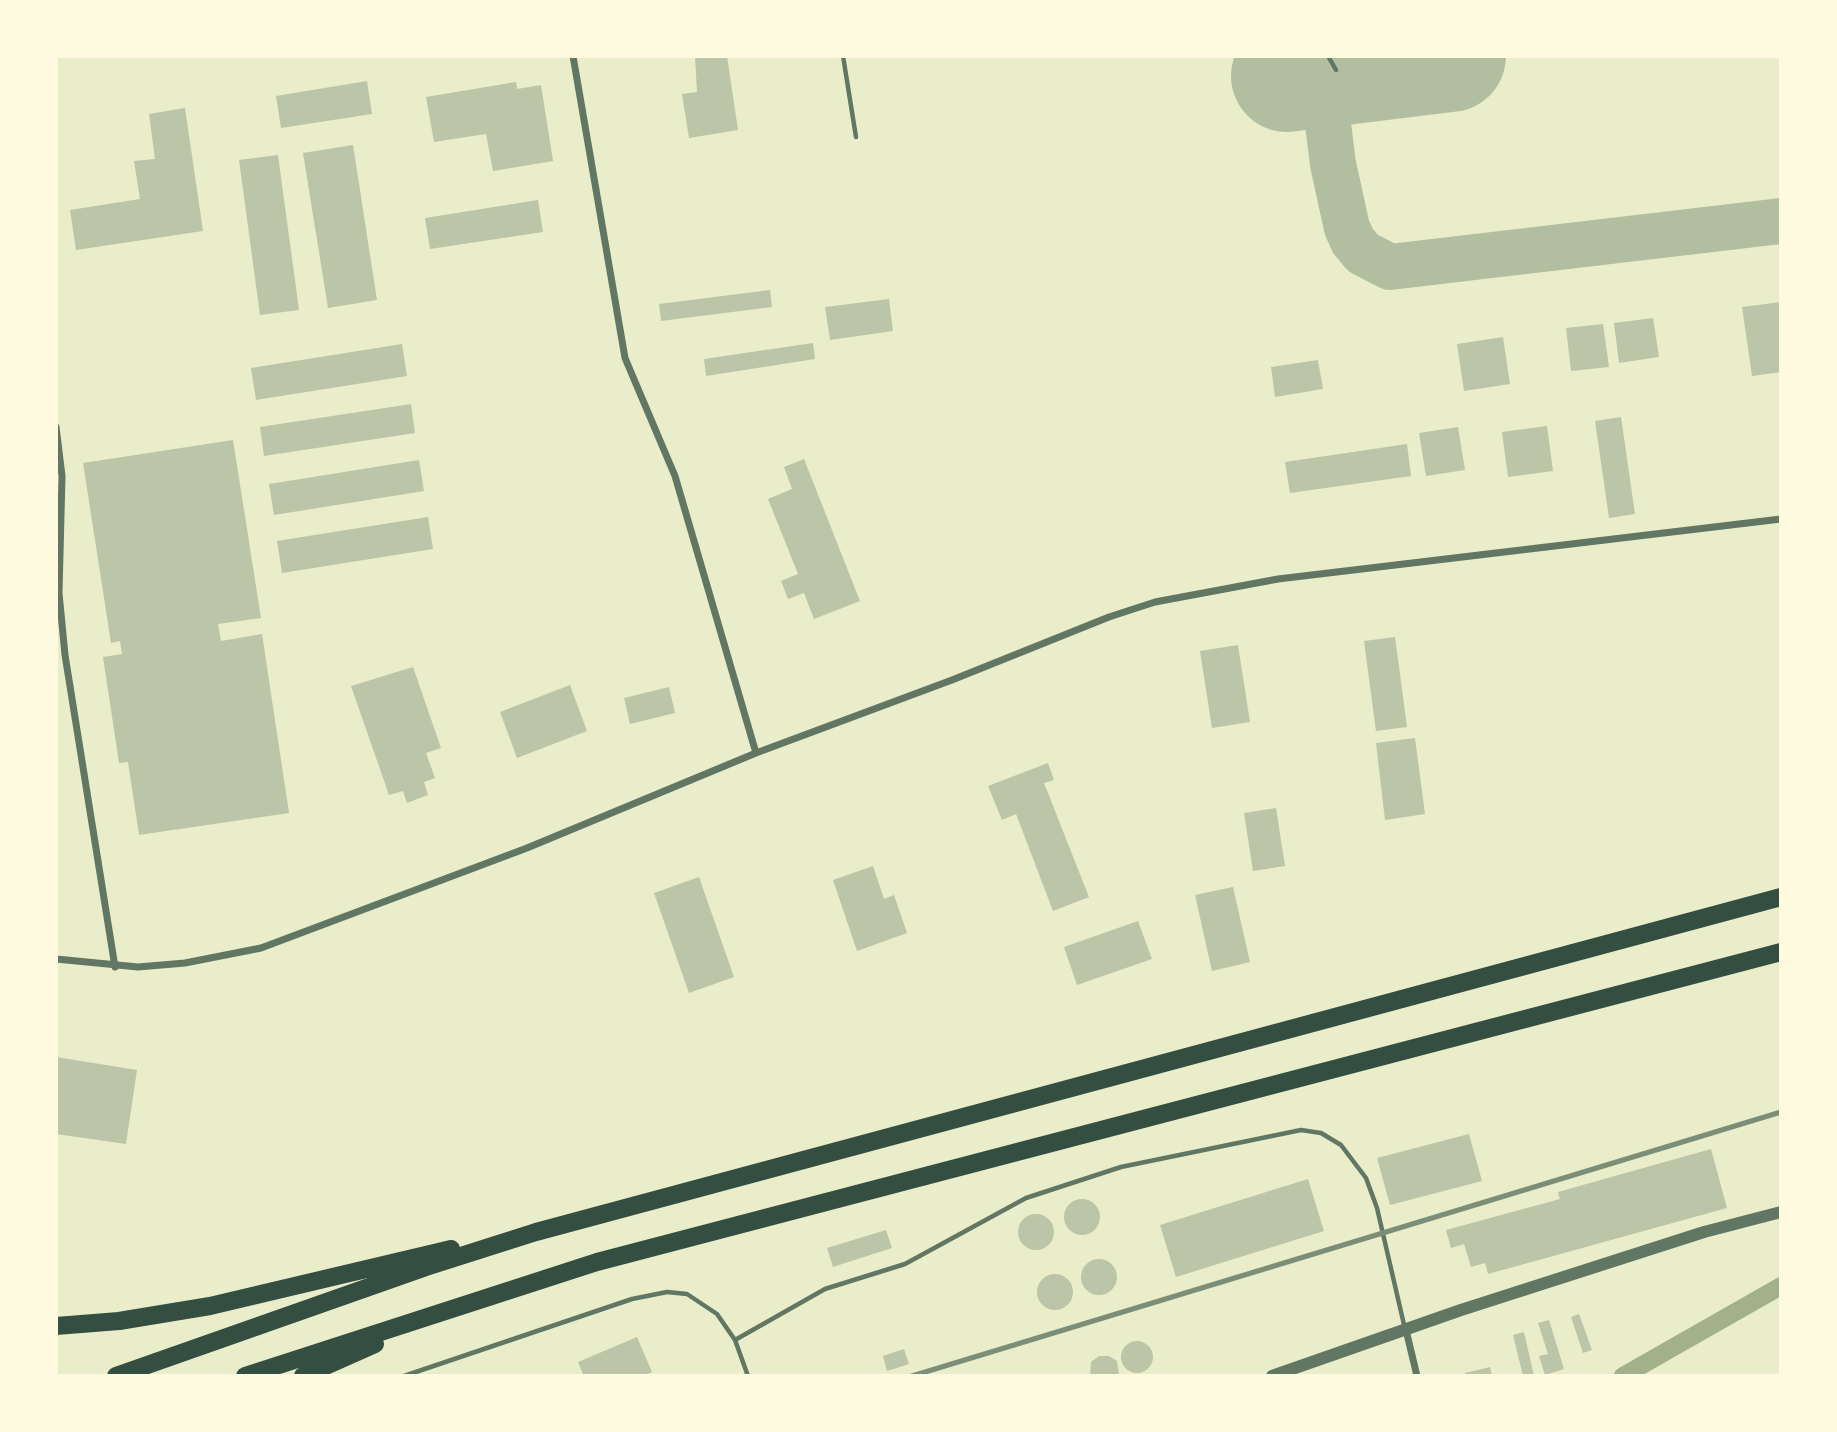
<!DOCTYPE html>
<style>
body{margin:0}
#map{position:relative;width:1837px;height:1432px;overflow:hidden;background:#e9edc9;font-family:Mulish,sans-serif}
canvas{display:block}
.frame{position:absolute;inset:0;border:58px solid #fefae0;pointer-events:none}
</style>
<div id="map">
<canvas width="1837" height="1432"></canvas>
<div class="frame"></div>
</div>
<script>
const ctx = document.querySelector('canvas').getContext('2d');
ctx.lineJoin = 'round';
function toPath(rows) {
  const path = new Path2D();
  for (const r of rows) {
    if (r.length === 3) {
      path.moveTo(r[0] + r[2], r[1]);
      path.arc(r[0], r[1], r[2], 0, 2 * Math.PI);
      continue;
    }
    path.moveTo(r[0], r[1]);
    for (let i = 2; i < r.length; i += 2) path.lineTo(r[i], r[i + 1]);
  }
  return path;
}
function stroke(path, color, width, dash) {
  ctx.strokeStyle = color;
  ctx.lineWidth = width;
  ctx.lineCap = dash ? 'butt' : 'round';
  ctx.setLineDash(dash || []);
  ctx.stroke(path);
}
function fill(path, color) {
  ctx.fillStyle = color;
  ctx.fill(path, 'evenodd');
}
stroke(toPath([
 [1623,1376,1781,1286]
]), '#a3b18a', 18);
stroke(toPath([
 [1351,68,1337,76,1325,100,1333,164,1347,228,1353,241,1363,253,1390,267,1781,221]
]), '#b2bea0', 46);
stroke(toPath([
 [1287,76,1450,56]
]), '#b2bea0', 112);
fill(toPath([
 [695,56,727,56,738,130,689,138,682,94,697,92],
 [367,81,372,114,281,128,276,96],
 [516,82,517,89,541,85,553,161,493,171,486,134,434,142,426,97],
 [185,108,203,231,76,250,70,210,140,199,134,161,155,159,149,114],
 [353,145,377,300,328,308,303,153],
 [278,155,299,310,260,315,239,160],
 [538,200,543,232,430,249,425,218],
 [770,290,772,307,661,321,659,304],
 [889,299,893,331,830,340,825,307],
 [1781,302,1781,372,1752,376,1742,307],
 [1653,318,1659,357,1619,363,1614,323],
 [1603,324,1609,367,1571,371,1566,328],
 [1503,337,1510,384,1464,391,1457,344],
 [813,343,815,359,706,376,704,359],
 [402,344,407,376,256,400,251,368],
 [1318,360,1323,389,1275,397,1271,367],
 [411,404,415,433,264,456,260,427],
 [1621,417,1635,514,1609,518,1595,421],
 [1547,426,1553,471,1508,477,1502,432],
 [1458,427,1465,470,1426,476,1419,433],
 [233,440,261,618,218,624,221,641,262,634,289,813,139,835,128,762,119,763,103,657,122,654,120,641,111,643,83,463],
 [1407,444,1411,476,1290,493,1285,462],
 [804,459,860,601,814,619,804,593,788,599,781,581,798,574,768,499,792,489,784,467],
 [419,460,424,491,274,515,269,484],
 [428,517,433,549,282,573,277,541],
 [1395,637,1407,727,1376,731,1364,641],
 [1238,645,1250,722,1212,728,1200,651],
 [413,667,441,748,426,753,435,778,424,782,428,795,407,803,403,791,389,795,351,686],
 [570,685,587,731,517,758,500,712],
 [669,687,675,713,630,724,624,698],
 [1415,738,1425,814,1385,820,1376,743],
 [1048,763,1054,780,1044,783,1089,897,1053,911,1016,814,1002,820,988,786],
 [1276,808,1285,866,1253,871,1244,813],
 [873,866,884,899,894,895,907,933,857,951,833,880],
 [699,877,734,977,689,993,654,893],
 [1233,887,1250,962,1212,971,1195,895],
 [1138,921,1152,959,1077,985,1064,947],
 [56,1057,137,1070,126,1144,56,1134],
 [1469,1134,1482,1181,1390,1205,1377,1158],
 [1711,1149,1727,1208,1488,1274,1485,1263,1471,1267,1464,1244,1451,1248,1446,1230,1560,1199,1558,1192],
 [1308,1179,1324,1231,1176,1277,1160,1225],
 [1082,1217,18],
 [1036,1232,18],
 [886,1230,892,1248,833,1267,827,1248],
 [1099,1277,18],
 [1055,1292,18],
 [1579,1314,1592,1350,1583,1353,1571,1317],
 [1549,1320,1564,1369,1545,1375,1539,1356,1548,1354,1538,1323],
 [1524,1332,1534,1376,1523,1376,1513,1335],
 [637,1337,652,1372,643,1376,584,1376,578,1362],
 [1137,1357,16],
 [904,1349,909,1364,887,1371,883,1356],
 [1099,1356,1109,1356,1117,1361,1119,1376,1090,1376,1091,1362],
 [1490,1367,1492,1376,1466,1376,1465,1373]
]), '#bcc5a7');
stroke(toPath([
 [843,56,856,137],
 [1328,56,1336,70],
 [735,1340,825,1289,905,1264,1026,1198,1121,1167,1301,1130,1321,1133,1341,1145,1366,1178,1377,1208,1405,1329],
 [404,1376,632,1299,667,1292,687,1294,717,1314,735,1340,748,1376]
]), '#617663', 4.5);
stroke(toPath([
 [573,56,625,358,675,476,756,753],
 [56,427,62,476,59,593,65,655,115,967],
 [56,959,138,967,185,963,261,948,527,848,756,753,952,680,1109,617,1155,602,1278,579,1781,519],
 [1406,1330,1417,1376]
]), '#617663', 7);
stroke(toPath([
 [1272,1376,1461,1310,1704,1232,1781,1212]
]), '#617663', 12);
stroke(toPath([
 [56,1326,119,1321,210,1306,451,1249],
 [116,1376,426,1267,536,1232,1781,897],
 [245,1376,597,1262,1781,952],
 [303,1376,375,1344]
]), '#344e41', 18);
stroke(toPath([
 [912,1376,1781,1112]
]), '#7c8e77', 5);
</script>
